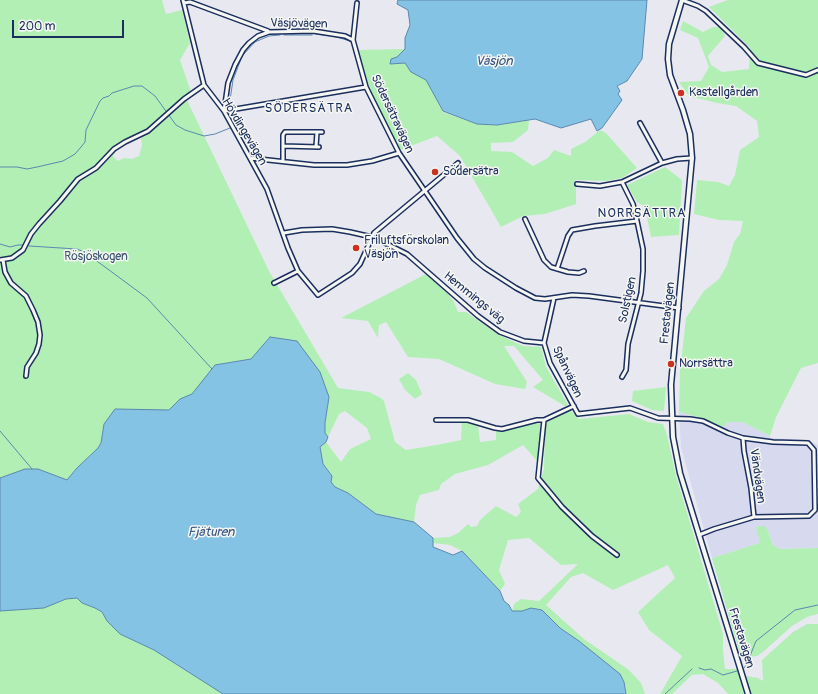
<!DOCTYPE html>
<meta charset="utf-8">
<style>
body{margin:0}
#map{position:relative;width:818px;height:694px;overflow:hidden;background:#e8e9f0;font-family:Pangolin,sans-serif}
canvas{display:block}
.scale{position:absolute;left:12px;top:20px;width:112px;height:18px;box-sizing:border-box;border:2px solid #1b2f5e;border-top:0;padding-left:5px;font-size:12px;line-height:14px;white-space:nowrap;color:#1b2f5e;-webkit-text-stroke:3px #f6f6f2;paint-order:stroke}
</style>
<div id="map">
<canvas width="818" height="694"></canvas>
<div class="scale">200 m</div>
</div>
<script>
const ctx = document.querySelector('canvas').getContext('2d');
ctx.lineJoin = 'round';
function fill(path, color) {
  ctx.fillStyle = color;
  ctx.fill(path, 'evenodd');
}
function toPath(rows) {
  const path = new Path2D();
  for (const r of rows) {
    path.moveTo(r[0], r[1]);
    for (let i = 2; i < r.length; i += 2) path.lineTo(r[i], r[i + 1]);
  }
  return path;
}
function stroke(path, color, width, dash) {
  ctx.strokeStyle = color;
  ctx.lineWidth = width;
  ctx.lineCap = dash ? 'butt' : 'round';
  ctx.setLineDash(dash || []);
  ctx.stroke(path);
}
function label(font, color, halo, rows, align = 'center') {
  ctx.font = font + ' Pangolin,sans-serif';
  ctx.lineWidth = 3;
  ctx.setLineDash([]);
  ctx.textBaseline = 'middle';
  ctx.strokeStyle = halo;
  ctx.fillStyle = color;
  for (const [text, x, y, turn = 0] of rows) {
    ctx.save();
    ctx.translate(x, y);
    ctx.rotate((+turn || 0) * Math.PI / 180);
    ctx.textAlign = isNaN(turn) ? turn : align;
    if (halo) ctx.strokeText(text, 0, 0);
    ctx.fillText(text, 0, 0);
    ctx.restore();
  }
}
fill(toPath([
 [679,412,702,418,723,427,728,422,743,422,770,436,770,438,809,440,818,445,818,548,780,549,773,545,768,531,756,527,761,543,712,558,681,448]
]), '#d7daee');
fill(toPath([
 [0,0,162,0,166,14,182,10,190,43,180,60,191,92,186,95,184,94,269,271,338,388,369,392,381,398,384,401,395,442,406,450,437,445,461,440,462,421,472,422,478,425,480,442,496,440,496,430,540,423,541,430,538,462,523,445,488,465,455,474,441,484,439,490,420,495,416,505,414,522,376,514,348,493,335,487,331,482,332,476,323,464,320,447,326,442,341,462,350,449,371,439,367,428,345,411,339,414,328,437,325,433,325,423,329,397,270,337,251,359,215,365,185,410,104,424,101,443,98,448,77,468,67,481,39,470,0,481],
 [146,134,147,135,141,138,142,145,139,156,132,159,124,158,118,161,113,156,116,151,124,145],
 [728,0,818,0,818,363,801,368,776,417,770,436,743,422,728,422,723,427,702,418,679,412,680,371,686,318,704,291,719,279,727,265,734,242,740,234,743,221,719,220,694,214,697,180,718,182,729,186,735,175,740,150,759,137,757,121,736,106,717,103,689,96,679,82,701,81,709,67,698,38,680,30,683,21,703,32,713,27,718,27,723,31,725,36,708,56,711,65,722,72,749,69,750,48,709,7],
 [405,49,397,57,405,63,412,72,426,80,443,112,477,124,497,125,529,120,528,130,513,142,491,143,491,151,512,152,533,166,548,158,554,150,571,156,571,149,585,142,600,130,606,133,637,168,622,178,606,181,576,180,576,204,545,214,523,216,501,227,460,156,437,136,400,150,382,118,369,86,358,50],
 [665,167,682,180,679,235,651,237,645,207,637,202,627,185],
 [426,274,448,294,454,302,458,312,466,312,497,334,523,346,541,347,546,367,568,405,565,406,533,387,543,380,514,346,504,346,527,382,525,389,495,384,439,359,408,357,386,322,379,325,378,338,368,321,341,318],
 [408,373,416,380,422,394,415,399,405,390,399,379],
 [666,387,664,411,652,410,632,401,633,391],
 [570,410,579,419,629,414,648,422,663,424,667,435,676,476,723,634,723,650,725,669,737,669,745,694,728,694,718,683,703,674,692,675,672,694,660,694,682,656,649,630,638,612,675,578,668,565,613,590,583,573,571,577,546,605,584,639,629,670,641,683,645,694,626,694,624,682,579,641,560,628,542,610,531,608,522,611,512,611,514,604,521,599,539,601,578,564,561,565,529,538,508,540,499,570,505,584,500,591,462,551,450,545,433,543,433,538,450,537,458,533,468,524,471,527,477,526,480,520,496,506,516,517,521,512,518,504,538,489,544,469,545,423],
 [765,526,768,531,773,545,780,549,818,548,818,614,807,617,792,626,763,652,757,656,749,657,740,654,712,558,760,543,756,527],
 [77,598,82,603,95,608,102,613,107,621,120,634,154,650,223,694,0,694,0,611,44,608,66,599],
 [807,624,818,624,818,694,751,694,746,676,758,678,763,681,762,660,793,632]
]), '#b2efb5');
const water = toPath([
 [398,0,647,0,642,59,627,81,617,86,620,91,618,94,622,100,602,128,597,131,591,119,561,128,535,119,497,125,477,124,443,111,426,80,411,72,405,63,390,64,391,59,397,57,405,49,405,38,410,25,408,10,397,4,398,0],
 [270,337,297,341,320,372,329,397,325,423,325,433,328,437,326,442,320,447,323,464,332,476,331,482,335,487,348,493,376,514,414,522,433,538,433,547,453,555,462,551,500,591,504,601,509,605,512,611,522,611,531,608,542,610,560,628,579,641,620,674,624,682,626,694,223,694,154,650,120,634,107,621,102,612,95,608,82,603,77,598,66,599,44,608,0,611,0,478,25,469,38,469,67,480,77,468,98,448,101,443,104,424,115,409,169,410,180,399,192,394,215,365,251,359,270,337]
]);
fill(water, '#85c3e5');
stroke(water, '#5b88af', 1);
stroke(toPath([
 [316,34,333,36,350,41],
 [284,35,312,35],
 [243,55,255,42,269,36,280,35],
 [229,107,233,80,241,59],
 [0,167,17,167,27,169,37,167,63,161,75,154,81,147,85,142,86,130,100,101,103,98,109,96,112,93,134,86,142,86,155,96,176,125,185,130,204,136,215,134,230,128],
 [0,244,10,247,18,245,23,245],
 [29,246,77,249,86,253,147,298,212,369],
 [0,431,32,469],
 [750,656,756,641,795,610,818,605],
 [699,668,705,670,711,669,723,675,737,671],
 [744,668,747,664],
 [665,694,692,669]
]), '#5b88af', 1);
const street = toPath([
 [183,0,204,85,224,111,267,189,288,248,298,271,318,295,352,273,360,264,374,233,458,163],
 [682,0,698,6,706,11,744,47,758,63,806,75,818,70],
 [184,3,190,2,268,31],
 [357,3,353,40,366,87,399,153,457,238,474,259,485,268,516,288,535,298,545,299,572,295,589,296,679,308],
 [224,111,228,83,235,65,243,50,249,43,258,36,269,32,313,31,345,36,353,40],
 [224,111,366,87],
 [640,123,662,163],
 [283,146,283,135,285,132,322,132],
 [316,147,317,132],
 [250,158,314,165,347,165,372,161,399,153],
 [283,161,283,146,319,147],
 [622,182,633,204,637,221,643,249,643,271,641,293,628,344,626,370,622,377],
 [577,184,600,186,622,182,662,163,677,159,692,158],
 [525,219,544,260,551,267,568,272,579,273,584,271],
 [284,233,302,230,332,229,350,232,372,237,385,243,407,254,478,316,500,332,524,341,544,343],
 [0,260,12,258,23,250,31,234,39,224,60,201,78,179,96,168,114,149,125,142,148,131,184,99,204,85],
 [3,260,5,272,11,283,26,296,33,310,38,322,40,335,39,344,36,353,27,367,26,376],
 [557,269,568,236,572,230,595,226,637,221],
 [274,283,298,271],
 [554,298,544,343,550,363,578,414,630,408,658,418,690,419,703,421,728,433,743,438,773,442,808,443,814,450,815,510,809,516,754,517,714,529,699,535],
 [574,406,544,420,538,478,562,507,592,536,617,555],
 [436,420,468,420,495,428,502,429,537,420,544,420],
 [743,438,744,451,751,488,754,517]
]);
const secondary = toPath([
 [682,0,669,44,668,59,670,75,683,110,690,134,692,158,671,385,673,437,680,473,748,694]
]);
stroke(street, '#1b2f5e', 6);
stroke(secondary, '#1b2f5e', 7);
stroke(street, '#f6f6f2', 3);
stroke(secondary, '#f6f6f2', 4);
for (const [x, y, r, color] of [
 [681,93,4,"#c8321e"],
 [435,172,4,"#c8321e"],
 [356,248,4,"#c8321e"],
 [671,364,4,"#c8321e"]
]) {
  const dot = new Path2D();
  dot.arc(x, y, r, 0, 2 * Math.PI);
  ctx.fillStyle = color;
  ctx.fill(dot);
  stroke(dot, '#f6f6f2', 1.5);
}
label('12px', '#1b2f5e', '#f6f6f2', [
 ["Väsjövägen",299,24,1],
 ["Södersätravägen",392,114,65],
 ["Hövdingevägen",244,132,59],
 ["Hemmings väg",474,298,39],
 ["Solstigen",628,300,-78],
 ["Frestavägen",668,313,-84],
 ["Spånvägen",567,372,65],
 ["Vändvägen",757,476,82],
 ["Frestavägen",741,638,73]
]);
label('12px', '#1b2f5e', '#f6f6f2', [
 ["Kastellgården",689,93],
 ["Södersätra",443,172],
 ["Friluftsförskolan",364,241],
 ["Väsjön",364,255],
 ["Norrsättra",679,364]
], 'left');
label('12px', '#39556f', '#f6f6f2', [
 ["Rösjöskogen",96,257]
]);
label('italic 13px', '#365480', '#f6f6f2', [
 ["Väsjön",494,62],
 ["Fjäturen",211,533]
]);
ctx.letterSpacing = '1px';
label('13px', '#1b2f5e', '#f6f6f2', [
 ["SÖDERSÄTRA",309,109],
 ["NORRSÄTTRA",642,214]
]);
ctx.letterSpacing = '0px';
</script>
